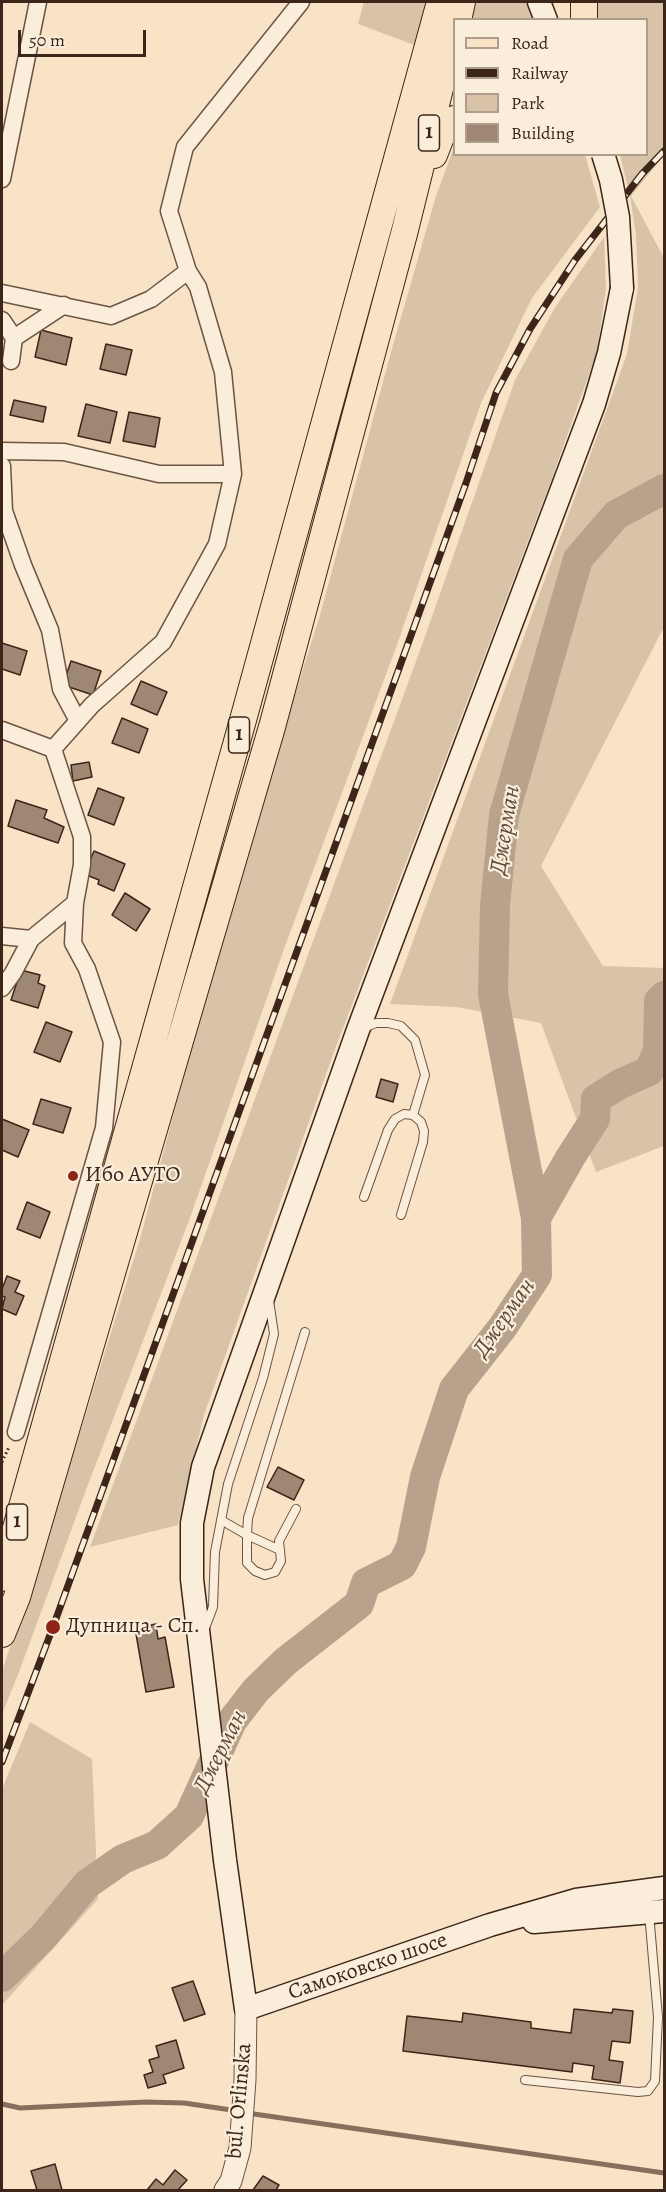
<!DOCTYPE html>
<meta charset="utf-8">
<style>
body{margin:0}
#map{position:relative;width:666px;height:2192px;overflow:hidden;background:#f8e3c6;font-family:Alegreya,serif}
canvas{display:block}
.frame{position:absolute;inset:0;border:3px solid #3c2519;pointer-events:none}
.legend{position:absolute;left:453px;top:18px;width:195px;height:138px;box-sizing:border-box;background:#faedda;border:2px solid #ae9d8d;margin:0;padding:8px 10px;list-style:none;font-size:18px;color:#3c2519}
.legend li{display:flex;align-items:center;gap:12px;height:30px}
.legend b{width:30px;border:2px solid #ae9d8d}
.scale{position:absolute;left:18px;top:30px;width:128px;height:27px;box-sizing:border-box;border:3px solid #3c2519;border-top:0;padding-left:8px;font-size:18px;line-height:21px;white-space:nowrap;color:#3c2519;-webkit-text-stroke:4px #faedda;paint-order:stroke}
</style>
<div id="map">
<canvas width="666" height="2192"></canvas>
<div class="frame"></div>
<ul class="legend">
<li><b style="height:8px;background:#f8e3c6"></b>Road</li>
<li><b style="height:8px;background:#3c2519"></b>Railway</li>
<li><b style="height:16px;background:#d8c3a9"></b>Park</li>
<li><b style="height:16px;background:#9e8873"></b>Building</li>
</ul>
<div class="scale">50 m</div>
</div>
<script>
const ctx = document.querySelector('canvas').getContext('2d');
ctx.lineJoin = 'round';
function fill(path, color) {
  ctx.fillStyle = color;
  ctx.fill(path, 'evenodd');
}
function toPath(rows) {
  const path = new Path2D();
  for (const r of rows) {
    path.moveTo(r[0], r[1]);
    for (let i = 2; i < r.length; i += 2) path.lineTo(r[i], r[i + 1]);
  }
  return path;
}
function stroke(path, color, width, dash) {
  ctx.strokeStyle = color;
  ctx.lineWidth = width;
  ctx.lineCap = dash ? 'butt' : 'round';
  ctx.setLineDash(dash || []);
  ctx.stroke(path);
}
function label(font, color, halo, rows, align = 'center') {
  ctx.font = font + ' Alegreya,serif';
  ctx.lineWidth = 4.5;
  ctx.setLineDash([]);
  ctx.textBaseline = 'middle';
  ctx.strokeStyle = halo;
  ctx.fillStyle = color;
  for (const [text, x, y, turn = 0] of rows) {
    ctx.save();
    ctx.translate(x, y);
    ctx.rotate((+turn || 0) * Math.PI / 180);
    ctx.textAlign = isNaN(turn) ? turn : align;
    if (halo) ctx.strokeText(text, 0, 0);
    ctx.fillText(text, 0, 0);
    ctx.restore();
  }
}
fill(toPath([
 [364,2,429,2,417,46,358,24],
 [472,2,526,2,533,19,468,20],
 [597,2,664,2,664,155,631,196,664,258,664,627,541,866,603,966,664,968,664,1146,596,1172,541,1023,456,1007,390,1004,627,354,638,287,636,235,630,196,620,155,646,154,646,20,598,19],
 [454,147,454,154,585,155,600,207,532,298,481,403,398,642,284,949,190,1218,86,1490,19,1672,2,1714,2,1671,61,1494,140,1239,236,882,320,615,393,345,436,196],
 [604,237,606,289,597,352,552,478,334,1052,204,1415,178,1525,90,1547,422,645,515,380,554,309],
 [30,1722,92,1759,98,1899,2,2005,2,1789]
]), '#d8c3a9');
stroke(toPath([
 [2,2104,20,2108,146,2102,184,2103,238,2111],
 [247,2113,664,2173]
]), '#86705d', 5);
stroke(toPath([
 [536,1218,570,1158,595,1119,596,1099,620,1084,649,1071,658,1051,659,1001,664,996],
 [2,1977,43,1937,87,1884,123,1859,157,1845,189,1816,232,1721,256,1690,286,1661,359,1604,366,1583,402,1565,411,1547,425,1477,454,1389,502,1328,537,1275,536,1218,493,994,495,905,504,815,578,559,616,515,664,489]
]), '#b8a28b', 30);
const building = toPath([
 [41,330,72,338,66,365,35,357,41,330],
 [106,344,132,350,126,375,100,369,106,344],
 [14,400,46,407,43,422,10,415,14,400],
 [86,404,117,412,110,443,78,436,86,404],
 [129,412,160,418,155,447,123,441,129,412],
 [2,643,27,651,20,675,2,669,2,643],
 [71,661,101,671,93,695,63,685,71,661],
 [141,681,167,692,157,715,131,704,141,681],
 [122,718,148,729,139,753,112,743,122,718],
 [89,762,92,777,73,781,71,765,89,762],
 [98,788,124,798,114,825,88,815,98,788],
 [16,800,47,810,44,818,64,827,58,843,8,826,16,800],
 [94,851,125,864,114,891,98,884,99,880,84,874,94,851],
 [125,893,150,909,136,931,112,915,125,893],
 [21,970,40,975,38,983,45,986,38,1008,11,1000,21,970],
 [46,1022,72,1032,60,1062,34,1052,46,1022],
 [381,1079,398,1084,393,1102,376,1097,381,1079],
 [41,1099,71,1108,63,1133,33,1124,41,1099],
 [2,1119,29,1130,18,1157,2,1150,2,1119],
 [27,1202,50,1212,40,1238,17,1229,27,1202],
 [7,1276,20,1281,15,1292,24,1296,16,1315,2,1309,5,1297,2,1296,2,1289,7,1276],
 [278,1467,304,1480,294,1500,267,1487,278,1467],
 [156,1624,158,1639,165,1637,174,1687,146,1692,135,1628,156,1624],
 [193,1981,205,2014,184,2021,172,1988,193,1981],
 [574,2009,612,2013,613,2009,633,2011,630,2043,612,2041,609,2060,623,2062,620,2083,592,2079,594,2066,573,2063,572,2072,403,2051,407,2016,462,2022,463,2013,531,2022,531,2028,571,2033,574,2009],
 [176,2040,184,2068,163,2075,166,2083,148,2088,144,2075,153,2072,149,2060,159,2057,156,2046,176,2040],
 [55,2164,62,2190,37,2190,31,2171,55,2164],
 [175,2170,187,2180,178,2190,147,2190,156,2179,163,2185,175,2170],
 [263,2176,279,2185,276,2190,253,2190,263,2176]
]);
fill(building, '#9e8873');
stroke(building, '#3c2519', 1.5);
const service = toPath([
 [364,1028,376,1023,388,1023,401,1026,415,1040,425,1075,413,1115,421,1122,424,1131,423,1142,401,1215],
 [364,1197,388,1130,395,1119,404,1114,413,1115],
 [221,1520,247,1535,247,1563,255,1571,265,1575,275,1572,281,1561,279,1541,296,1509],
 [280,1550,247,1535,248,1518,305,1332],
 [205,1628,213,1607,215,1552,228,1484,263,1378,274,1334,269,1300],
 [525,2080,638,2092,648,2091,655,2081,658,2017,649,1913]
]);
const minor = toPath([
 [2,179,38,2],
 [2,293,111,316,151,299,188,271],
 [2,320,14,338,64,305],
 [11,361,14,338],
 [2,451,64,452,159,474,233,474],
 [2,466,4,511,23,565,50,630,61,689,78,721],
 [2,730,53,749],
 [2,936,31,939],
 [2,988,13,973,31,939,75,903],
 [16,1432,104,1128,112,1042,87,969,73,943,75,903,82,865,82,837,53,749,92,705,163,642,217,544,233,474,223,372,198,287,188,271,169,211,185,147,301,2]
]);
const tertiary = toPath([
 [225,2190,231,2181,240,2148,245,2080,246,2009]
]);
const secondary = toPath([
 [539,2,546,20],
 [622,288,609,353,594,404,358,1030,203,1467,192,1523,192,1579,225,1860,246,2009,490,1925,576,1900,664,1888],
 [534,1922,664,1911]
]);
const primary = toPath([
 [584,2,584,20],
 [458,20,462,2],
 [434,155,441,137,454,119],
 [2,1578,243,720,440,2],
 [2,1634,17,1597,272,727,404,234,454,32]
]);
stroke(service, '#6b5444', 10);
stroke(minor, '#6b5444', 19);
stroke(tertiary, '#6b5444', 23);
stroke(secondary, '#3c2519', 25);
stroke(primary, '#3c2519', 28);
stroke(toPath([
 [2,1462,9,1447]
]), '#3c2519', 3, [1.5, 3]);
stroke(service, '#faedda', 8);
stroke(minor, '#faedda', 16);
stroke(tertiary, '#faedda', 21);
stroke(secondary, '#faedda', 22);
stroke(primary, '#f8e3c6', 26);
const rail = toPath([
 [2,1762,53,1627,466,483,496,393,530,329,575,260,642,174,664,151]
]);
stroke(rail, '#3c2519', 7);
stroke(rail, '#faedda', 4.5, [14]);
const secondaryBridge = toPath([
 [603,154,611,180,618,217,622,288]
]);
stroke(secondaryBridge, '#3c2519', 25, []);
stroke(secondaryBridge, '#faedda', 22);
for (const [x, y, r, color] of [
 [73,1176,6,"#8f2418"],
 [53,1627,8,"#8f2418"]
]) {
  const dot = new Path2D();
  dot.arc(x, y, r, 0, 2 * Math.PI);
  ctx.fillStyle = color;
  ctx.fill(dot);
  stroke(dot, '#faedda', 2);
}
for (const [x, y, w] of [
 [429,133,21],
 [239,735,21],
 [17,1522,21]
]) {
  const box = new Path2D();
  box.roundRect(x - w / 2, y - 18, w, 36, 4.5);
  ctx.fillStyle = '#faedda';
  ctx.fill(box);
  stroke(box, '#3c2519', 1.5);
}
label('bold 21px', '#3c2519', null, [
 ["1",429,133],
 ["1",239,735],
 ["1",17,1522]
]);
label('22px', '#3c2519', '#faedda', [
 ["Ибо АУТО",85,1176],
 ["Дупница - Сп.",66,1627]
], 'left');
label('22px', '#3c2519', '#faedda', [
 ["Самоковско шосе",368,1967,-19],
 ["bul. Orlinska",240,2101,-85]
]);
label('italic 24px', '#614a3b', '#faedda', [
 ["Джерман",506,830,-81],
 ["Джерман",505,1318,-55],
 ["Джерман",221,1752,-63]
]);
</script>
